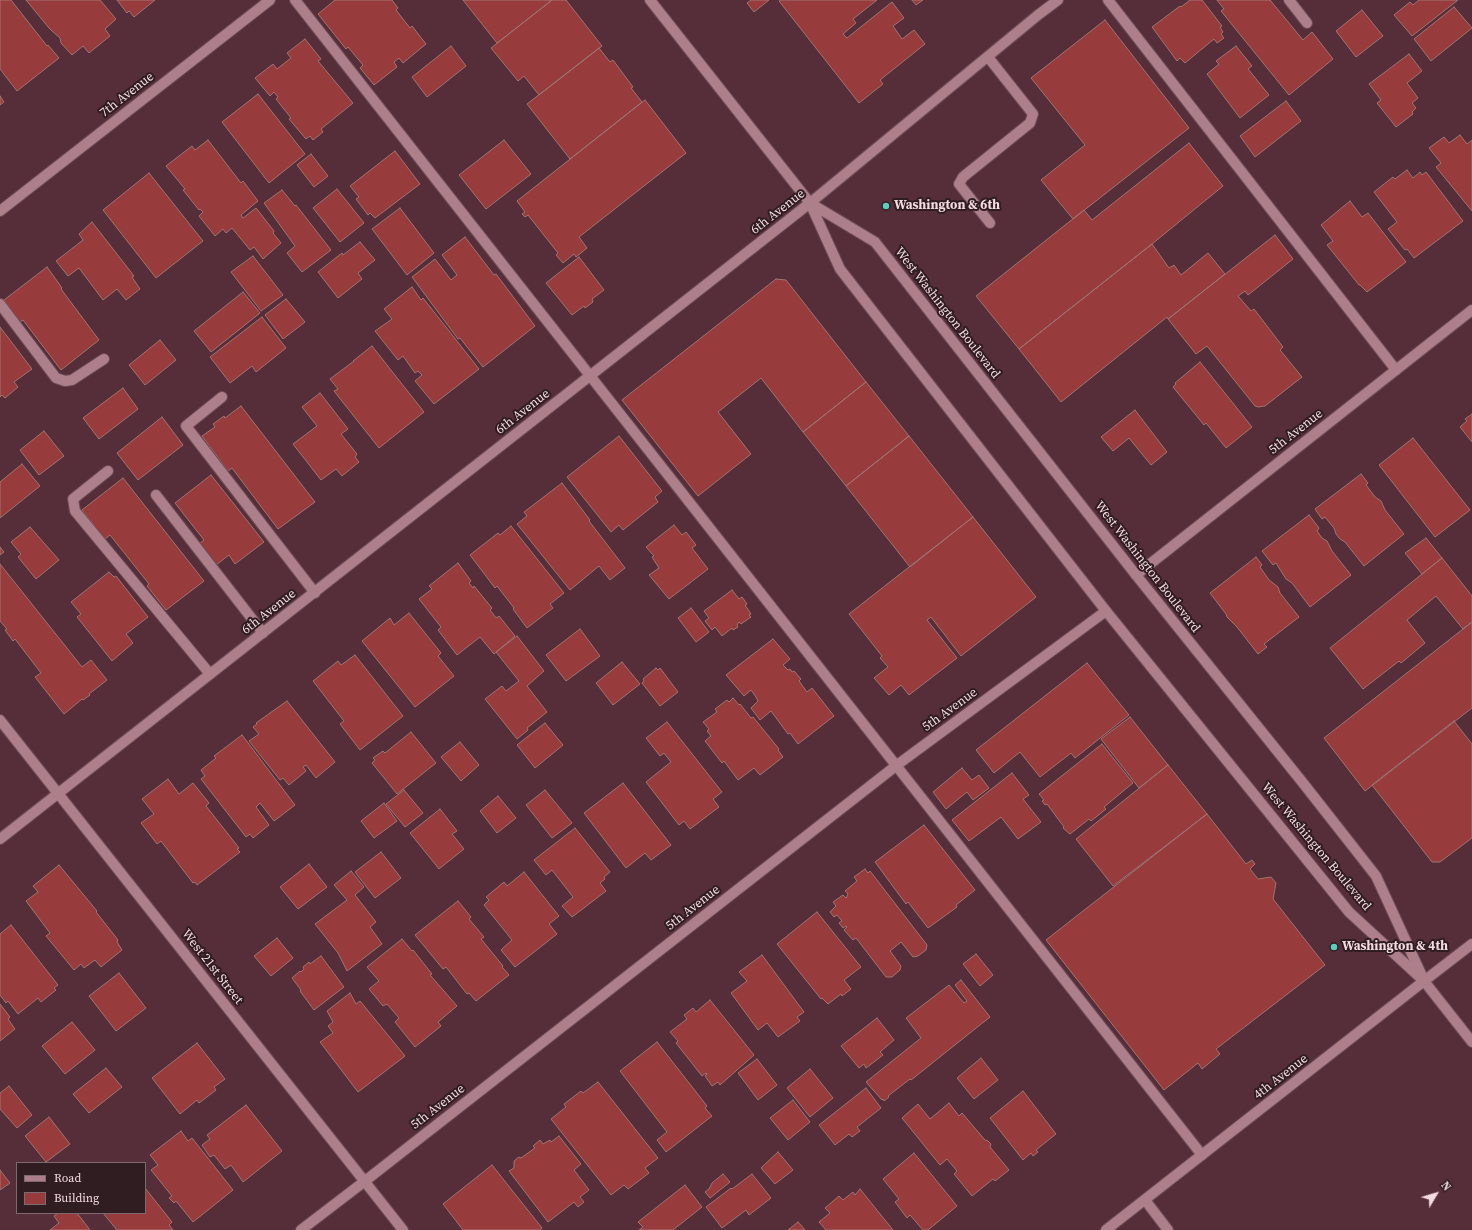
<!DOCTYPE html>
<style>
body{margin:0}
#map{position:relative;width:1472px;height:1230px;overflow:hidden;background:#552e39;font-family:"Source Serif 4",serif}
canvas{display:block}
.legend{position:absolute;left:16px;top:1162px;width:130px;height:52px;box-sizing:border-box;background:#2f1d21;border:1px solid #7e696e;margin:0;padding:5px 7px;list-style:none;font-size:12px;color:#f4dbe1}
.legend li{display:flex;align-items:center;gap:8px;height:20px}
.legend b{width:20px;border:1px solid #7e696e}
.north{position:absolute;left:1416px;top:1174px;width:40px;height:40px;-webkit-text-stroke:3px #2f1d21;paint-order:stroke;rotate:52deg;font-size:11px;font-weight:700;line-height:16px;text-align:center;color:#f4dbe1}
.north::after{content:'';display:block;margin:auto;width:14px;height:18px;background:#f4dbe1;clip-path:polygon(50% 0,100% 100%,50% 72%,0 100%)}
</style>
<div id="map">
<canvas width="1472" height="1230"></canvas>
<ul class="legend">
<li><b style="height:5px;background:#ad7f8a"></b>Road</li>
<li><b style="height:11px;background:#973b3c"></b>Building</li>
</ul>
<div class="north">N</div>
</div>
<script>
const ctx = document.querySelector('canvas').getContext('2d');
ctx.lineJoin = 'round';
function fill(path, color) {
  ctx.fillStyle = color;
  ctx.fill(path, 'evenodd');
}
function toPath(rows) {
  const path = new Path2D();
  for (const r of rows) {
    path.moveTo(r[0], r[1]);
    for (let i = 2; i < r.length; i += 2) path.lineTo(r[i], r[i + 1]);
  }
  return path;
}
function stroke(path, color, width, dash) {
  ctx.strokeStyle = color;
  ctx.lineWidth = width;
  ctx.lineCap = dash ? 'butt' : 'round';
  ctx.setLineDash(dash || []);
  ctx.stroke(path);
}
function label(font, color, halo, rows, align = 'center') {
  ctx.font = font + ' "Source Serif 4",serif';
  ctx.lineWidth = 4;
  ctx.setLineDash([]);
  ctx.textBaseline = 'middle';
  ctx.strokeStyle = halo;
  ctx.fillStyle = color;
  for (const [text, x, y, turn = 0] of rows) {
    ctx.save();
    ctx.translate(x, y);
    ctx.rotate((+turn || 0) * Math.PI / 180);
    ctx.textAlign = isNaN(turn) ? turn : align;
    if (halo) ctx.strokeText(text, 0, 0);
    ctx.fillText(text, 0, 0);
    ctx.restore();
  }
}
const building = toPath([
 [0,0,11,0,47,46,48,45,59,58,17,91,0,69,0,0],
 [26,0,100,0,116,19,105,29,110,36,89,53,83,46,72,55,61,43,60,38,51,30,49,28,26,0],
 [117,0,155,0,134,17,129,11,127,13,117,0],
 [335,0,392,0,398,8,396,10,410,28,412,26,426,44,403,63,399,58,394,62,397,67,374,85,360,68,363,65,348,47,346,49,318,14,335,0],
 [463,0,552,0,497,43,463,0],
 [552,0,566,0,602,46,539,95,524,76,518,81,491,48,552,0],
 [751,0,769,0,754,12,747,3,751,0],
 [781,0,877,0,853,19,856,23,843,34,847,38,892,2,904,18,893,26,902,39,914,30,925,44,880,80,883,84,859,103,779,1,781,0],
 [912,0,923,0,916,5,912,0],
 [1190,0,1202,0,1222,26,1220,27,1223,32,1221,34,1224,38,1217,43,1214,39,1185,63,1180,58,1177,61,1152,27,1180,6,1181,7,1190,0],
 [1217,0,1270,0,1303,40,1312,32,1333,59,1289,95,1221,11,1224,9,1217,0],
 [1419,0,1458,0,1412,36,1394,15,1410,2,1413,5,1419,0],
 [1454,7,1472,28,1431,61,1414,39,1454,7],
 [1362,10,1383,36,1356,57,1336,31,1362,10],
 [1105,20,1189,128,1073,219,1041,180,1085,145,1031,78,1105,20],
 [305,39,321,59,318,61,353,103,321,129,323,132,313,140,310,136,306,139,289,119,291,118,276,99,278,97,274,92,270,96,255,78,273,64,277,69,291,58,287,53,305,39],
 [451,46,466,66,427,97,412,77,451,46],
 [1236,46,1252,66,1248,69,1269,95,1240,118,1207,74,1219,64,1216,61,1236,46],
 [599,48,610,62,613,60,633,87,631,88,642,102,570,159,527,104,599,48],
 [1409,54,1422,71,1407,83,1418,98,1412,103,1416,108,1412,112,1413,114,1396,127,1377,103,1381,100,1369,84,1409,54],
 [258,94,305,154,269,183,222,122,258,94],
 [0,96,4,102,0,105,0,96],
 [645,100,686,153,579,237,587,248,576,257,574,254,563,263,556,255,558,253,528,215,525,217,522,214,525,212,517,201,645,100],
 [1286,101,1301,121,1255,157,1240,136,1286,101],
 [1460,135,1467,144,1472,140,1472,211,1436,167,1441,163,1429,148,1444,137,1449,143,1460,135],
 [208,140,241,183,243,181,258,201,241,215,243,218,256,208,274,231,273,233,281,243,263,259,254,247,250,250,232,228,226,233,223,229,215,236,199,216,203,212,200,209,199,210,183,190,185,189,166,166,192,146,195,150,208,140],
 [504,140,531,174,486,209,459,175,504,140],
 [1189,143,1223,186,1152,244,1019,349,976,296,1084,210,1092,220,1189,143],
 [395,151,420,184,375,218,370,213,368,215,356,199,359,197,350,186,395,151],
 [311,154,328,176,314,187,297,165,311,154],
 [1407,170,1413,178,1420,172,1422,175,1426,172,1463,221,1414,258,1407,249,1405,250,1388,229,1397,222,1374,192,1393,177,1395,179,1407,170],
 [149,173,203,241,156,278,103,210,149,173],
 [337,189,364,223,340,242,313,208,337,189],
 [282,190,295,206,296,205,331,250,302,272,287,253,295,246,264,203,282,190],
 [1350,201,1362,217,1368,213,1406,262,1367,292,1360,285,1359,285,1327,245,1333,241,1321,225,1350,201],
 [400,208,434,253,407,275,372,229,400,208],
 [92,222,134,276,132,277,140,289,126,300,117,289,103,300,79,268,68,276,56,261,83,240,79,234,92,222],
 [1275,235,1293,259,1248,295,1245,291,1238,296,1251,311,1254,309,1283,347,1280,350,1302,377,1265,406,1258,407,1255,406,1207,346,1196,354,1168,319,1275,235],
 [465,237,494,275,496,274,535,326,483,367,460,338,458,339,412,277,435,259,451,280,457,275,442,255,465,237],
 [360,242,375,260,358,273,362,279,338,298,318,272,342,253,343,255,360,242],
 [1152,244,1169,268,1174,265,1181,275,1208,253,1225,274,1168,319,1167,317,1061,402,1019,349,1152,244],
 [253,256,283,295,261,311,231,272,253,256],
 [579,257,604,290,592,299,593,302,585,308,584,306,572,315,546,283,579,257],
 [47,267,62,288,61,289,99,340,61,370,23,320,20,322,4,300,47,267],
 [776,279,786,280,866,382,803,432,761,378,718,412,751,454,698,496,622,400,776,279],
 [412,287,421,300,423,298,479,369,434,404,415,381,422,375,418,371,415,373,403,356,398,360,375,331,392,319,384,309,412,287],
 [243,292,260,313,211,352,194,331,243,292],
 [286,299,305,322,283,339,265,315,286,299],
 [262,317,286,348,256,372,252,366,230,383,210,357,262,317],
 [0,327,32,369,14,382,18,387,5,398,2,395,0,397,0,327],
 [160,340,176,360,145,385,129,365,160,340],
 [372,346,424,412,379,448,334,391,338,389,330,379,354,361,353,361,372,346],
 [1200,362,1252,427,1226,448,1206,423,1204,425,1173,387,1176,384,1175,383,1200,362],
 [866,382,909,436,846,486,803,432,866,382],
 [123,388,138,409,99,439,83,418,123,388],
 [320,393,348,429,341,434,357,454,355,457,359,462,342,476,336,469,321,480,293,444,317,426,302,407,320,393],
 [241,406,315,502,278,529,232,468,228,471,202,436,215,427,213,424,224,416,225,418,241,406],
 [1135,410,1167,452,1151,465,1129,438,1113,451,1101,437,1135,410],
 [1472,414,1472,442,1460,427,1467,421,1465,419,1472,414],
 [162,417,183,445,138,480,117,453,162,417],
 [44,431,64,456,39,475,20,450,44,431],
 [619,436,662,491,655,497,658,502,623,530,619,525,611,532,567,477,619,436],
 [909,436,973,517,910,567,846,486,909,436],
 [1413,438,1470,510,1435,537,1379,465,1413,438],
 [22,464,40,486,0,518,0,482,22,464],
 [1361,474,1368,483,1366,485,1375,497,1381,501,1385,510,1404,534,1364,566,1345,542,1340,539,1336,534,1334,528,1325,517,1322,519,1315,509,1361,474],
 [211,475,264,542,235,564,229,555,216,565,199,544,204,540,175,503,211,475],
 [123,478,204,581,166,610,147,586,149,584,110,535,105,539,82,510,123,478],
 [562,483,590,520,589,521,625,568,610,580,599,566,570,590,517,524,527,516,524,512,562,483],
 [1309,515,1319,528,1317,531,1322,538,1327,541,1332,551,1351,575,1310,607,1292,583,1286,579,1276,563,1273,565,1262,551,1309,515],
 [973,517,1036,597,961,656,931,617,927,620,957,658,909,695,901,685,889,695,874,678,888,667,880,658,882,656,849,614,973,517],
 [674,525,682,535,686,532,696,545,692,548,708,569,669,599,649,575,659,568,652,557,654,556,646,547,674,525],
 [511,526,564,593,550,604,553,608,527,628,513,609,514,608,497,586,495,588,470,555,498,533,500,535,511,526],
 [30,527,59,560,36,579,18,557,21,554,11,542,30,527],
 [1426,538,1442,558,1422,574,1405,553,1426,538],
 [0,547,4,552,0,555,0,547],
 [1256,557,1262,565,1260,567,1269,580,1278,587,1280,593,1299,617,1264,644,1267,647,1258,654,1237,627,1227,617,1226,614,1210,593,1256,557],
 [1442,558,1472,596,1472,622,1463,629,1436,596,1407,620,1425,643,1401,663,1399,661,1363,689,1330,648,1442,558],
 [458,563,471,581,469,583,473,588,474,586,492,608,490,610,496,618,499,616,515,636,494,654,480,637,457,655,438,630,441,627,419,599,432,589,429,586,458,563],
 [0,564,82,667,91,660,107,680,89,694,90,695,83,700,82,699,64,714,35,677,41,673,15,639,13,641,5,630,7,629,0,621,0,564],
 [109,572,114,577,116,576,148,617,126,634,133,643,112,661,77,617,81,614,71,602,109,572],
 [732,590,739,599,742,597,747,604,745,605,751,614,749,615,751,617,741,624,739,622,737,625,738,627,733,630,732,628,722,636,715,627,712,630,705,621,709,618,704,611,732,590],
 [691,608,709,632,696,642,678,618,691,608],
 [409,613,441,653,438,656,454,676,415,707,362,641,390,618,394,625,409,613],
 [1472,622,1472,708,1365,791,1324,738,1472,622],
 [580,629,600,656,566,681,546,655,580,629],
 [517,636,544,671,527,686,547,712,527,728,528,730,517,739,485,699,502,686,506,691,519,681,496,652,517,636],
 [773,639,790,659,783,665,788,670,790,669,792,672,794,671,801,679,799,681,807,692,812,688,834,716,798,744,790,733,788,734,771,711,760,720,751,708,758,701,756,697,751,690,744,696,726,675,773,639],
 [355,655,403,716,360,750,340,724,344,721,313,681,338,661,341,665,355,655],
 [622,662,640,684,613,705,596,683,622,662],
 [1087,663,1129,715,1075,758,1071,753,1040,777,1020,752,994,773,976,750,1087,663],
 [656,668,658,670,660,668,678,692,660,706,642,683,644,681,643,679,656,668],
 [733,698,739,705,740,704,751,718,753,717,779,749,778,750,783,757,760,775,754,768,738,780,724,761,722,763,705,741,711,736,707,731,709,729,703,722,717,712,715,709,727,700,729,702,733,698],
 [287,701,335,762,316,778,306,765,303,767,306,771,289,785,283,778,280,780,249,741,259,734,253,727,257,724,256,723,287,701],
 [1130,717,1168,765,1139,788,1101,739,1130,717],
 [1454,721,1472,744,1472,838,1440,862,1432,862,1372,785,1454,721],
 [667,722,722,792,713,799,719,807,690,829,684,821,679,825,646,782,671,762,664,753,660,756,646,738,667,722],
 [545,723,563,745,535,768,517,745,545,723],
 [411,732,436,763,397,794,372,763,375,760,373,758,383,751,385,753,411,732],
 [242,735,295,805,274,821,260,803,256,807,269,825,253,838,250,834,246,837,201,779,205,776,201,770,216,758,214,756,242,735],
 [460,742,479,765,461,781,441,757,460,742],
 [1102,744,1133,783,1104,807,1106,809,1091,821,1089,819,1070,834,1063,828,1064,827,1047,804,1045,805,1042,801,1044,800,1039,794,1102,744],
 [1168,765,1207,814,1113,886,1076,839,1168,765],
 [962,768,972,780,979,775,989,788,973,800,967,792,946,809,933,792,962,768],
 [1012,773,1029,795,1023,799,1041,822,1018,839,1001,817,969,841,952,820,1012,773],
 [168,779,179,794,193,783,209,803,206,806,239,848,237,849,240,852,197,885,195,882,193,883,161,841,157,844,141,823,154,814,142,799,168,779],
 [623,783,671,845,651,860,645,853,626,868,584,813,623,783],
 [404,790,423,813,405,827,386,804,404,790],
 [545,790,572,823,552,838,526,805,545,790],
 [498,796,516,818,497,833,480,811,498,796],
 [384,803,397,821,374,838,361,821,384,803],
 [440,809,457,831,452,834,464,849,439,869,410,833,440,809],
 [1207,814,1246,864,1252,860,1255,864,1250,869,1258,879,1271,877,1276,883,1273,899,1325,965,1216,1049,1220,1054,1202,1069,1198,1063,1164,1090,1046,940,1207,814],
 [924,825,975,890,956,905,957,907,928,928,908,902,906,904,875,862,924,825],
 [575,828,610,872,604,877,605,879,600,883,606,891,572,917,562,906,573,897,552,870,546,875,534,860,575,828],
 [381,852,401,878,375,898,355,872,381,852],
 [309,864,327,887,298,909,280,887,309,864],
 [59,865,97,911,96,912,118,940,117,942,122,950,101,967,95,960,84,968,81,964,74,970,46,936,50,933,26,901,38,892,33,886,59,865],
 [865,869,868,873,870,871,927,945,926,950,918,956,913,957,901,942,890,951,901,966,900,970,892,977,886,977,856,938,853,940,844,930,847,927,846,926,843,928,839,923,842,921,837,915,834,917,830,912,836,906,833,902,843,895,846,898,847,897,847,896,848,894,845,891,857,881,854,877,865,869],
 [351,871,364,887,355,895,376,922,370,927,382,944,347,971,338,953,315,924,347,900,334,885,351,871],
 [524,872,559,916,549,924,557,934,515,967,501,950,512,940,484,905,489,900,486,897,504,882,507,886,524,872],
 [458,901,471,917,469,919,484,937,481,939,503,966,502,967,509,975,476,1001,469,993,467,994,446,967,443,969,415,935,458,901],
 [817,912,861,967,844,980,851,989,842,996,841,994,828,1004,822,998,821,999,777,944,817,912],
 [11,925,58,985,54,988,56,990,41,1002,38,998,18,1014,8,1001,6,1003,0,995,0,934,11,925],
 [277,938,293,958,271,976,254,956,277,938],
 [402,939,412,951,413,950,432,974,430,975,457,1006,438,1022,441,1026,415,1047,395,1022,399,1018,387,1004,383,1006,369,989,379,981,367,967,402,939],
 [976,954,993,975,980,986,963,964,976,954],
 [762,955,804,1012,797,1017,800,1021,778,1037,767,1023,758,1030,731,993,747,981,739,972,762,955],
 [321,956,344,987,314,1010,300,991,301,990,292,978,300,971,301,972,304,969,303,967,309,962,310,964,321,956],
 [119,973,146,1008,116,1031,89,996,119,973],
 [961,980,990,1017,911,1080,910,1079,888,1096,889,1097,884,1101,883,1099,882,1100,866,1082,921,1038,906,1018,949,985,964,1003,967,1001,955,985,961,980],
 [350,993,356,1004,360,1001,405,1056,358,1092,320,1042,333,1033,328,1026,333,1022,327,1011,350,993],
 [710,1000,754,1055,720,1085,718,1082,712,1086,705,1076,707,1074,706,1073,702,1076,676,1043,678,1041,670,1032,687,1019,684,1015,693,1008,696,1012,710,1000],
 [0,1004,10,1017,8,1019,15,1029,0,1041,0,1004],
 [877,1018,894,1040,880,1052,883,1055,866,1068,864,1064,859,1068,841,1046,877,1018],
 [72,1022,95,1050,65,1074,42,1046,72,1022],
 [657,1042,707,1106,705,1108,712,1116,666,1152,657,1140,667,1132,620,1071,657,1042],
 [197,1043,225,1079,214,1087,216,1090,199,1103,197,1100,180,1114,152,1078,197,1043],
 [981,1058,998,1080,974,1099,957,1078,981,1058],
 [757,1059,777,1085,758,1100,738,1073,757,1059],
 [106,1068,122,1087,89,1113,73,1094,106,1068],
 [810,1069,833,1098,810,1117,787,1088,810,1069],
 [598,1082,658,1158,645,1168,649,1173,628,1189,624,1185,611,1195,551,1119,566,1107,564,1104,581,1091,583,1093,598,1082],
 [9,1086,32,1115,17,1128,0,1109,0,1093,9,1086],
 [866,1088,881,1108,857,1127,860,1131,852,1137,849,1134,835,1145,819,1125,866,1088],
 [1023,1091,1056,1134,1036,1150,1038,1152,1033,1156,1031,1153,1023,1160,990,1118,1023,1091],
 [793,1100,810,1122,788,1140,770,1118,793,1100],
 [949,1103,959,1116,962,1113,985,1140,988,1141,991,1144,990,1147,1009,1170,995,1181,993,1179,972,1196,954,1174,957,1171,947,1159,940,1165,902,1118,918,1104,930,1119,949,1103],
 [246,1105,282,1151,243,1182,231,1165,225,1169,214,1155,210,1157,202,1145,210,1139,207,1135,246,1105],
 [49,1117,70,1144,46,1162,25,1136,49,1117],
 [181,1131,188,1141,192,1138,233,1190,193,1222,176,1201,174,1203,169,1198,172,1196,151,1170,158,1165,150,1155,181,1131],
 [559,1136,581,1164,574,1170,589,1190,580,1197,584,1202,578,1207,574,1202,548,1222,509,1171,514,1168,514,1161,519,1157,521,1158,535,1148,533,1146,540,1140,543,1144,550,1140,551,1142,559,1136],
 [778,1152,793,1170,775,1184,761,1168,778,1152],
 [914,1153,957,1206,928,1230,923,1230,910,1215,907,1218,895,1202,899,1199,883,1179,914,1153],
 [492,1165,542,1228,540,1230,463,1230,443,1204,492,1165],
 [0,1170,10,1183,0,1190,0,1170],
 [723,1174,730,1182,710,1198,705,1192,709,1189,712,1183,723,1174],
 [752,1174,771,1198,749,1215,746,1210,722,1228,706,1207,731,1188,732,1189,752,1174],
 [685,1185,702,1207,673,1230,639,1230,643,1227,638,1222,685,1185],
 [145,1188,172,1222,169,1225,173,1230,117,1230,103,1213,145,1213,145,1188],
 [860,1189,893,1230,826,1230,819,1222,830,1213,825,1208,839,1196,843,1200,853,1192,855,1195,860,1189],
 [58,1213,77,1213,90,1230,50,1230,59,1223,54,1216,58,1213],
 [798,1222,805,1230,788,1230,798,1222]
]);
fill(building, '#973b3c');
stroke(building, '#a17471', 1);
const service = toPath([
 [295,0,1202,1155],
 [1108,0,1396,370],
 [1289,0,1307,23],
 [988,57,1033,114,1030,123,963,177,959,184,990,223],
 [0,304,56,378,65,381,72,380,104,359],
 [222,397,186,426,315,593],
 [108,471,73,499,75,511,210,674],
 [156,495,263,633],
 [1145,1200,1168,1230]
]);
const minor = toPath([
 [810,203,1038,15,1058,0],
 [0,211,270,0],
 [1136,575,1472,310],
 [0,720,403,1230],
 [301,1230,365,1181,897,765,1106,611],
 [1106,1230,1424,981]
]);
const tertiary = toPath([
 [0,839,810,203],
 [1424,981,1472,944]
]);
const secondary = toPath([
 [650,0,810,203,840,269,1106,611,1349,912,1424,981,1472,1042],
 [810,203,875,242,1136,575,1303,783,1376,876,1422,976]
]);
stroke(service, '#6d4c56', 12);
stroke(minor, '#6d4c56', 12);
stroke(tertiary, '#6d4c56', 12);
stroke(secondary, '#6d4c56', 12);
stroke(service, '#ad7f8a', 10);
stroke(minor, '#ad7f8a', 10);
stroke(tertiary, '#ad7f8a', 10);
stroke(secondary, '#ad7f8a', 10);
for (const [x, y, r, color] of [
 [886,206,4,"#5acebd"],
 [1334,947,4,"#5acebd"]
]) {
  const dot = new Path2D();
  dot.arc(x, y, r, 0, 2 * Math.PI);
  ctx.fillStyle = color;
  ctx.fill(dot);
  stroke(dot, '#2f1d21', 1.5);
}
label('13px', '#f4dbe1', '#2f1d21', [
 ["7th Avenue",127,95,-38],
 ["6th Avenue",778,212,-38],
 ["West Washington Boulevard",947,313,52],
 ["6th Avenue",523,412,-38],
 ["5th Avenue",1296,432,-38],
 ["West Washington Boulevard",1147,567,52],
 ["6th Avenue",269,612,-38],
 ["5th Avenue",950,710,-36],
 ["West Washington Boulevard",1316,847,50],
 ["5th Avenue",693,908,-38],
 ["West 21st Street",212,967,52],
 ["4th Avenue",1281,1077,-38],
 ["5th Avenue",438,1107,-38]
]);
label('bold 13px', '#f4dbe1', '#2f1d21', [
 ["Washington & 6th",894,206],
 ["Washington & 4th",1342,947]
], 'left');
</script>
